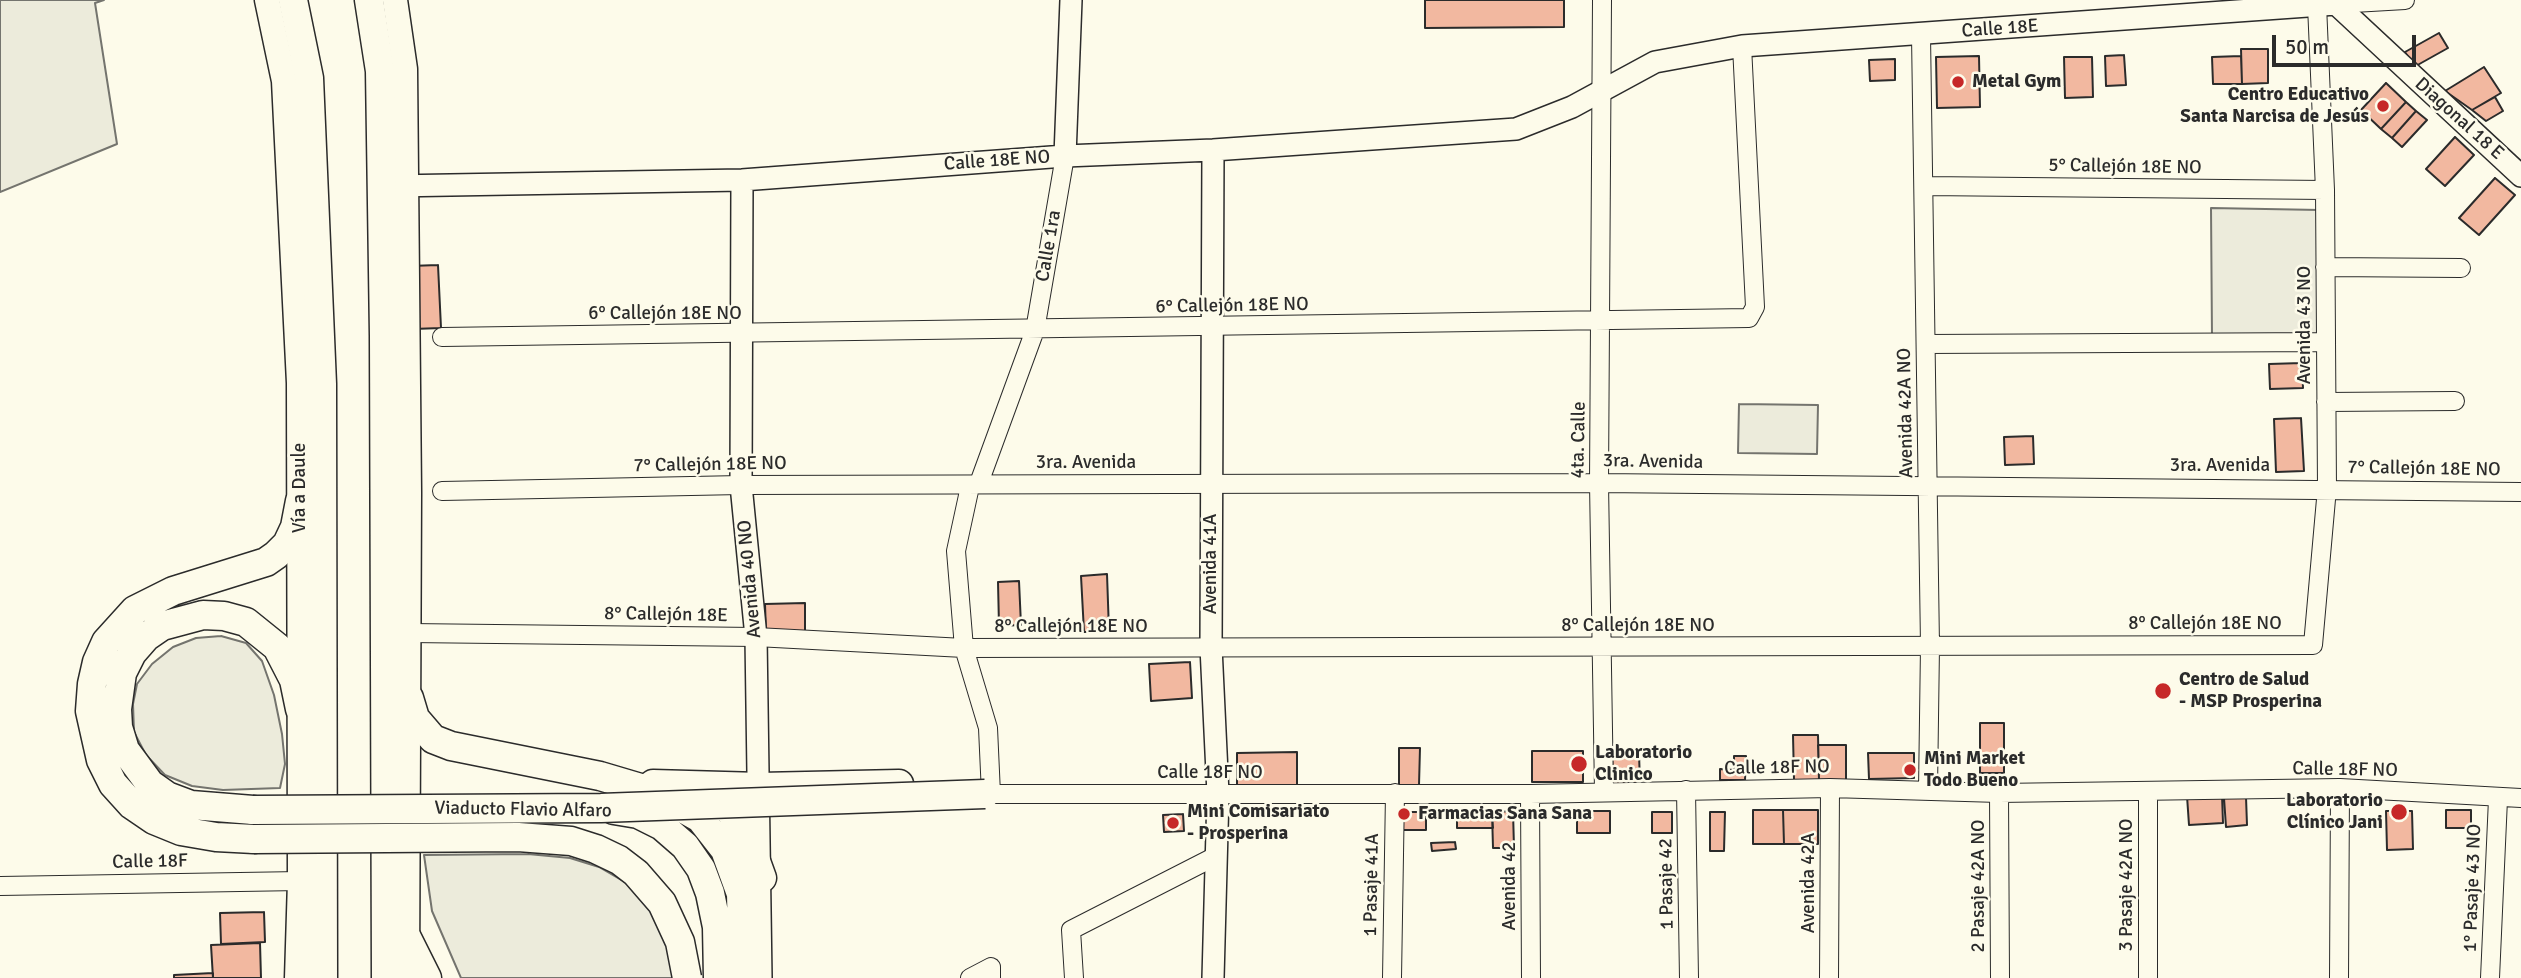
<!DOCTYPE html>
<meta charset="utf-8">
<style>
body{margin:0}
#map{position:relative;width:2521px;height:978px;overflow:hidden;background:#fdfbea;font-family:Signika,sans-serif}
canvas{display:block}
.scale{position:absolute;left:2272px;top:35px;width:144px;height:32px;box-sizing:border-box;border:4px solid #2b2b2b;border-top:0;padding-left:9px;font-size:21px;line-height:24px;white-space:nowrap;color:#2b2b2b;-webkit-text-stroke:5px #fdfbea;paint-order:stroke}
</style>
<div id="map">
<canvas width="2521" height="978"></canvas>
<div class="scale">50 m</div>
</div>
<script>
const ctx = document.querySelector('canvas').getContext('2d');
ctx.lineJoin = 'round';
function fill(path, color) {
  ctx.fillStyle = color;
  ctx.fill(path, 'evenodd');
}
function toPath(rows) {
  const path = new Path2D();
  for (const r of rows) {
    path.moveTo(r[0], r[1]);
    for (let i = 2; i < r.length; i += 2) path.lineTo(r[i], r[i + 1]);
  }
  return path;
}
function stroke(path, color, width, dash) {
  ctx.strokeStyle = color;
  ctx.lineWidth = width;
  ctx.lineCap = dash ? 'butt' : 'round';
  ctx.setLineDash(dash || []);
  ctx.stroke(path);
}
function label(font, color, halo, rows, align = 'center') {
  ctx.font = font + ' Signika,sans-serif';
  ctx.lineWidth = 5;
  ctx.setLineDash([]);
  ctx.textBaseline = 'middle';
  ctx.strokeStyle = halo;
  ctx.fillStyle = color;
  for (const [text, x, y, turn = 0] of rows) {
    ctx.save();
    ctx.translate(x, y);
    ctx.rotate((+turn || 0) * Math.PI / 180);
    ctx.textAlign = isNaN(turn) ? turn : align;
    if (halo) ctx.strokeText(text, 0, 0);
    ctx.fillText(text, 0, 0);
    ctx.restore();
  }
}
const green = toPath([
 [0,0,104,0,95,3,117,144,0,192,0,0],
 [2211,208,2320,210,2321,337,2212,338,2211,208],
 [1739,404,1818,405,1817,454,1738,453,1739,404],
 [221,636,246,643,262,661,274,695,282,734,285,764,280,788,223,790,192,786,165,775,146,755,134,732,133,704,137,684,152,664,173,647,196,638,221,636],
 [528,854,570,858,599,867,630,885,651,912,665,938,675,978,461,978,432,911,424,855,528,854]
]);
fill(green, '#ecebdb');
stroke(green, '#74746e', 2);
const building = toPath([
 [1425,0,1564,0,1564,27,1425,28,1425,0],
 [2439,33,2448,48,2414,67,2405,52,2439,33],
 [2241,49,2268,49,2268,83,2242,84,2241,49],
 [2124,55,2126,85,2106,86,2105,56,2124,55],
 [1979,56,1980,107,1937,108,1936,57,1979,56],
 [2241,56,2242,84,2213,84,2212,57,2241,56],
 [2064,57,2092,57,2093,97,2065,98,2064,57],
 [1895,59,1895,80,1870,81,1869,60,1895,59],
 [2484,67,2501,93,2472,110,2445,91,2484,67],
 [2386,83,2406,102,2381,129,2361,110,2386,83],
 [2495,97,2503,111,2486,121,2472,110,2495,97],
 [2406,102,2416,111,2392,138,2381,129,2406,102],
 [2416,111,2427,120,2402,147,2392,138,2416,111],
 [2455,137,2474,155,2445,186,2426,169,2455,137],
 [2495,178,2515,195,2479,235,2459,218,2495,178],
 [438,265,441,328,413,329,410,266,438,265],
 [2302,363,2303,388,2270,389,2269,364,2302,363],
 [2301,418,2304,471,2276,472,2274,419,2301,418],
 [2033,436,2034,464,2005,465,2004,437,2033,436],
 [1107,574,1109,631,1084,632,1081,576,1107,574],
 [1019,581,1021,625,999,626,998,582,1019,581],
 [805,603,805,633,766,633,765,604,805,603],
 [1190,662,1192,698,1151,701,1149,664,1190,662],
 [1980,723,2004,723,2004,773,1980,773,1980,723],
 [1793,735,1818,735,1819,780,1794,780,1793,735],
 [1818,745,1846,745,1846,780,1819,780,1818,745],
 [1399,748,1420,748,1419,785,1399,785,1399,748],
 [1532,751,1583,751,1583,782,1532,782,1532,751],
 [1297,752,1297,785,1237,786,1237,753,1297,752],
 [1612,753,1639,753,1640,784,1613,784,1612,753],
 [1868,753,1914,753,1914,778,1869,779,1868,753],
 [1734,756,1746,756,1745,780,1720,780,1720,769,1734,770,1734,756],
 [2222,795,2223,823,2189,825,2187,796,2222,795],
 [2246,797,2247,825,2226,827,2224,798,2246,797],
 [1753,810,1783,810,1784,844,1753,844,1753,810],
 [1783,810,1818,810,1818,844,1784,844,1783,810],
 [2446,810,2471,810,2471,828,2446,828,2446,810],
 [1513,811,1514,848,1493,848,1492,812,1513,811],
 [1577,811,1610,811,1610,833,1577,833,1577,811],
 [2386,811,2412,811,2413,849,2387,850,2386,811],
 [1400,812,1426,812,1426,830,1401,830,1400,812],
 [1457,812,1492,812,1493,828,1457,828,1457,812],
 [1652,812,1672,812,1672,833,1652,833,1652,812],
 [1710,812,1725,812,1724,851,1710,851,1710,812],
 [1183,814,1184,831,1164,832,1163,815,1183,814],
 [1455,842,1456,849,1432,851,1431,843,1455,842],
 [264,912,265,942,221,944,220,913,264,912],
 [260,943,261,978,213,978,211,945,260,943],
 [213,973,213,978,174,978,174,975,213,973]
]);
fill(building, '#f2b8a0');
stroke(building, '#2b2b2b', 2);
const minor = toPath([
 [1602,0,1599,483,1604,792],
 [2336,4,2405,0],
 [1921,35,1930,646,1928,790],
 [1925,186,2325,190],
 [2325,267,2461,268],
 [442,337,1749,318,1755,307,1742,46],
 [1926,344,2326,342],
 [2326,402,2455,401],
 [979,483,1035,330,1065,156],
 [442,491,741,485,1599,483,2521,492],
 [969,491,956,551,964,648,988,728,991,794,1530,794,1830,788,1999,793,2340,788,2521,798],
 [409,633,756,637,964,648,2313,645,2327,488,2325,190,2317,5],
 [1686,790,1689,978],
 [2148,791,2148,978],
 [1999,793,2000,978],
 [1530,794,1531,978],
 [0,886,300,881],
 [970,978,991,967,991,978],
 [1074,978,1071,930,1214,857],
 [1392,978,1395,793],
 [1829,978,1830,788],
 [2339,978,2340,788],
 [2490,978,2498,799]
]);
const tertiary = toPath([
 [1065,156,1071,0],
 [742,180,741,485,756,637,761,978],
 [392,186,742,180,1065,156,1213,150,1516,129,1572,107,1655,62,1742,46,2336,4,2521,176],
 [1213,978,1218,794,1211,647,1213,150]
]);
const secondary = toPath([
 [267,0,284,81,299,383,300,881,297,978],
 [395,0,405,69,409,493,407,978]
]);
const primary = toPath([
 [293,0,309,78,322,384,323,978],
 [369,0,380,71,384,336,386,978],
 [409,698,415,718,433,739,451,746,600,776,654,792,700,818,725,850,741,894,743,978],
 [653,784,760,787,899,784],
 [704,796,730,810,749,842,762,878],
 [253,810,191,805,167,796,150,784,125,750,118,727,117,709,122,673,132,653,146,637,162,626,203,615,224,616,246,622,277,647,294,680,300,709],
 [614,810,638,814,662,826,685,846,701,869,710,893,717,927,718,978],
 [254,839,216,837,181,831,154,820,132,805,113,784,101,760,90,711,92,684,97,662,106,642,135,610,173,591,266,562,276,555,287,544,295,527,300,501],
 [407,938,427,978]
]);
stroke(minor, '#2b2b2b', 20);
stroke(tertiary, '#2b2b2b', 24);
stroke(secondary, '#2b2b2b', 27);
stroke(primary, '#2b2b2b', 31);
stroke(minor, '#fdfbea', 18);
stroke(tertiary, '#fdfbea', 21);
stroke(secondary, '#fdfbea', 24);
stroke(primary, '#fdfbea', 28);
const primaryBridge = toPath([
 [253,810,601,808,985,794],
 [254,839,518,837,571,841,596,849,619,860,636,873,662,903,680,942,687,978]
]);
stroke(primaryBridge, '#2b2b2b', 31, []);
stroke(primaryBridge, '#fdfbea', 28);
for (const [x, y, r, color] of [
 [1958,82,7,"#c62828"],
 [2383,106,7,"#c62828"],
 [2163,691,9,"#c62828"],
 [1579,764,9,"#c62828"],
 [1910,770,7,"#c62828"],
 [2399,812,9,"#c62828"],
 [1404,814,7,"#c62828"],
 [1173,823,7,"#c62828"]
]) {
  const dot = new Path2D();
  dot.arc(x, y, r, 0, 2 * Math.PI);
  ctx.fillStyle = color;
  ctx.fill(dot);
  stroke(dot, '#fdfbea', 2.5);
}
label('19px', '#2b2b2b', '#fdfbea', [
 ["Calle 18E",2000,29,-4],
 ["Diagonal 18 E",2459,119,42],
 ["Calle 18E NO",997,161,-4],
 ["5° Callejón 18E NO",2125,167,1],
 ["Calle 1ra",1049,246,-80],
 ["6° Callejón 18E NO",1232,306,-1],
 ["6° Callejón 18E NO",665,314],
 ["Avenida 43 NO",2305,325,-90],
 ["Avenida 42A NO",1906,413,-91],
 ["4ta. Calle",1579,440,-89],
 ["3ra. Avenida",1653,462,1],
 ["3ra. Avenida",1086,463],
 ["7° Callejón 18E NO",710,465,-1],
 ["3ra. Avenida",2220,466],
 ["7° Callejón 18E NO",2424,469,1],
 ["Vía a Daule",300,488,-90],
 ["Avenida 41A",1211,564,-90],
 ["Avenida 40 NO",750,579,-95],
 ["8° Callejón 18E",666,615,1],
 ["8° Callejón 18E NO",2205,624],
 ["8° Callejón 18E NO",1638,626],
 ["8° Callejón 18E NO",1071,627],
 ["Calle 18F NO",1777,768,-1],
 ["Calle 18F NO",2345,770,1],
 ["Calle 18F NO",1210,773],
 ["Viaducto Flavio Alfaro",523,810,1],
 ["Calle 18F",150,862,-1],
 ["Avenida 42A",1809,883,-90],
 ["1 Pasaje 42",1667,884,-91],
 ["1 Pasaje 41A",1372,885,-89],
 ["3 Pasaje 42A NO",2127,885,-90],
 ["Avenida 42",1510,886,-90],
 ["2 Pasaje 42A NO",1979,886,-90],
 ["1° Pasaje 43 NO",2473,888,-88]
]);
label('bold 19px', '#2b2b2b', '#fdfbea', [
 ["Metal Gym",1972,82],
 ["Centro Educativo",2369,95,"right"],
 ["Santa Narcisa de Jesús",2369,117,"right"],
 ["Centro de Salud",2179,680],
 ["- MSP Prosperina",2179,702],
 ["Laboratorio",1595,753],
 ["Clinico",1595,775],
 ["Mini Market",1924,759],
 ["Todo Bueno",1924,781],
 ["Laboratorio",2383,801,"right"],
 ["Clínico Jani",2383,823,"right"],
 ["Mini Comisariato",1187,812],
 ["- Prosperina",1187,834],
 ["Farmacias Sana Sana",1418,814]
], 'left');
</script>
